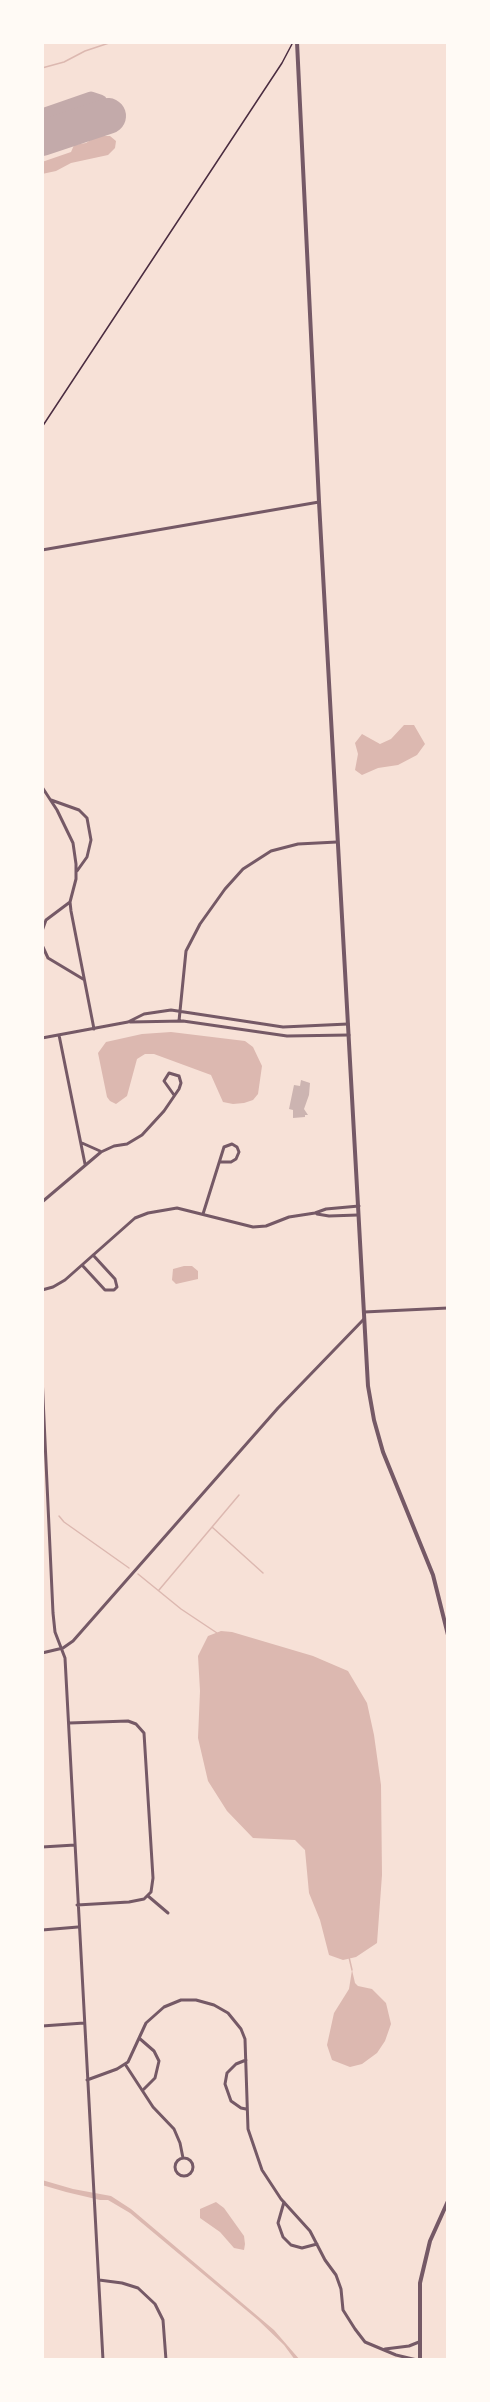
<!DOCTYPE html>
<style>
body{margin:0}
#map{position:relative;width:490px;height:2402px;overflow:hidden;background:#f7e1d7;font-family:"Archivo Narrow",sans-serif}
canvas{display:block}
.frame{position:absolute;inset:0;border:44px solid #fffaf5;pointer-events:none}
</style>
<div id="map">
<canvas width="490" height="2402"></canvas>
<div class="frame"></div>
</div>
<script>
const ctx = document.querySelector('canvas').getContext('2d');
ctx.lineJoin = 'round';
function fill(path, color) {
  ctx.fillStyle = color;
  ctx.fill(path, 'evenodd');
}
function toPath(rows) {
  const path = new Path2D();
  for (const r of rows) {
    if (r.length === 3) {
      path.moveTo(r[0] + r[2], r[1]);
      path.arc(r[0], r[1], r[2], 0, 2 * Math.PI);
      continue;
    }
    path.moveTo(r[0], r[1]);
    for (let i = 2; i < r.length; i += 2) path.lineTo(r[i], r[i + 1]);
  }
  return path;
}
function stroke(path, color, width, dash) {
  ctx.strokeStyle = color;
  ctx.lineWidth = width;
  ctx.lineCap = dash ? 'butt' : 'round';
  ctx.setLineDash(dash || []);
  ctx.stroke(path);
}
fill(toPath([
 [97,136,110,136,116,141,115,148,108,155,71,163,56,171,42,174,42,162,71,152,74,145,86,143],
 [404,725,414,725,425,744,417,755,398,765,378,768,362,775,355,770,358,754,355,743,362,734,380,744,391,739],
 [171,1032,245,1041,253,1047,262,1066,258,1094,253,1100,244,1103,233,1104,223,1102,211,1075,154,1054,145,1054,137,1059,127,1096,116,1104,110,1101,107,1097,98,1053,106,1042,142,1034],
 [184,1266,192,1266,198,1271,198,1279,176,1284,172,1280,173,1269],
 [221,1631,232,1632,313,1656,348,1671,367,1703,374,1735,381,1785,382,1875,377,1943,356,1957,343,1960,329,1955,320,1920,309,1893,305,1850,295,1840,253,1838,227,1811,208,1781,198,1738,200,1691,198,1656,208,1636],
 [352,1970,355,1983,358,1986,372,1989,386,2003,391,2024,385,2041,377,2053,362,2064,350,2067,332,2060,327,2045,334,2013,349,1989],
 [42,2180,73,2189,111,2196,131,2209,274,2330,300,2360,295,2360,284,2345,258,2320,130,2213,108,2200,100,2200,66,2192,42,2185],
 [216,2202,224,2208,244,2236,245,2244,244,2250,234,2248,220,2232,200,2218,200,2209]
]), '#dcb8b0');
stroke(toPath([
 [42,68,64,62,85,51,112,42],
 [42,1504,43,1505],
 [59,1516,64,1522,129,1568],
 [212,1527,263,1573],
 [138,1574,181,1609,217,1633],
 [159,1590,239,1495],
 [349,1957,352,1970]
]), '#dcb8b0', 1.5);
stroke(toPath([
 [42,116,91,99,100,102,105,117]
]), '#c3aaaa', 15);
stroke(toPath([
 [42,138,108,116]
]), '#c3aaaa', 36);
fill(toPath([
 [301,1080,310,1083,309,1095,304,1109,308,1115,305,1115,305,1117,293,1118,293,1110,289,1109,294,1085,300,1086]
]), '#ccb4b1');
stroke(toPath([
 [42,427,282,63,292,44]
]), '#4a2c40', 1.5);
stroke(toPath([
 [42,550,319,502],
 [42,787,57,810,73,843,76,864,76,879,70,902,71,911,94,1029],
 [51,800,79,810,87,818,91,840,87,857,77,871],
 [42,931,46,920,70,902],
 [42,945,48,958,83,979],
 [179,1021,186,951,200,924,225,889,243,869,271,851,298,844,337,842],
 [130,1022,183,1021,287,1036,349,1035],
 [59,1035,85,1164],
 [42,1038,128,1022,144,1014,171,1010,283,1027,348,1024],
 [82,1143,100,1151],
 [42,1202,101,1152,114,1146,127,1144,142,1135,164,1111,179,1089,181,1083,179,1076,169,1073,164,1081,174,1095],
 [203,1214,224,1147,232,1144,237,1147,239,1152,236,1159,231,1162,221,1162],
 [317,1214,329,1216,358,1215],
 [82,1265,105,1290,114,1290,117,1287,115,1279,93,1255],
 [42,1290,53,1287,65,1280,135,1218,148,1213,177,1208,253,1227,266,1226,289,1217,315,1213,326,1209,359,1206],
 [364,1312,448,1308],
 [42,1376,53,1613,55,1632,65,1658,103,2360],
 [42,1653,63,1648,73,1641,278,1408,364,1319],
 [69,1723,128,1721,136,1724,144,1733,153,1878,151,1892,144,1899,129,1902,77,1905],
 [42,1847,75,1845],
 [148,1896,168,1913],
 [42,1930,78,1927],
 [42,2026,84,2023],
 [139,2038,154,2051,159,2061,155,2078,144,2089],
 [246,2060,236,2064,227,2073,225,2084,231,2101,241,2108,246,2109],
 [125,2064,153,2107,174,2129,180,2143,183,2158],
 [87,2080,117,2069,128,2062,146,2023,164,2007,181,2000,196,2000,214,2005,228,2013,241,2029,245,2039,248,2129,262,2170,281,2199,310,2231,325,2260,336,2275,341,2289,343,2310,355,2329,365,2342,396,2355,417,2360],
 [184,2167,9],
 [284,2202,278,2223,283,2237,291,2245,302,2248,317,2244],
 [99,2280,122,2283,138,2288,155,2304,163,2320,166,2360],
 [385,2349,409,2346,419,2342]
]), '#755966', 3);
stroke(toPath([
 [297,42,319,502,368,1386,374,1420,383,1452,433,1575,448,1635],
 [420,2360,420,2283,430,2241,448,2201]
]), '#755966', 4);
</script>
